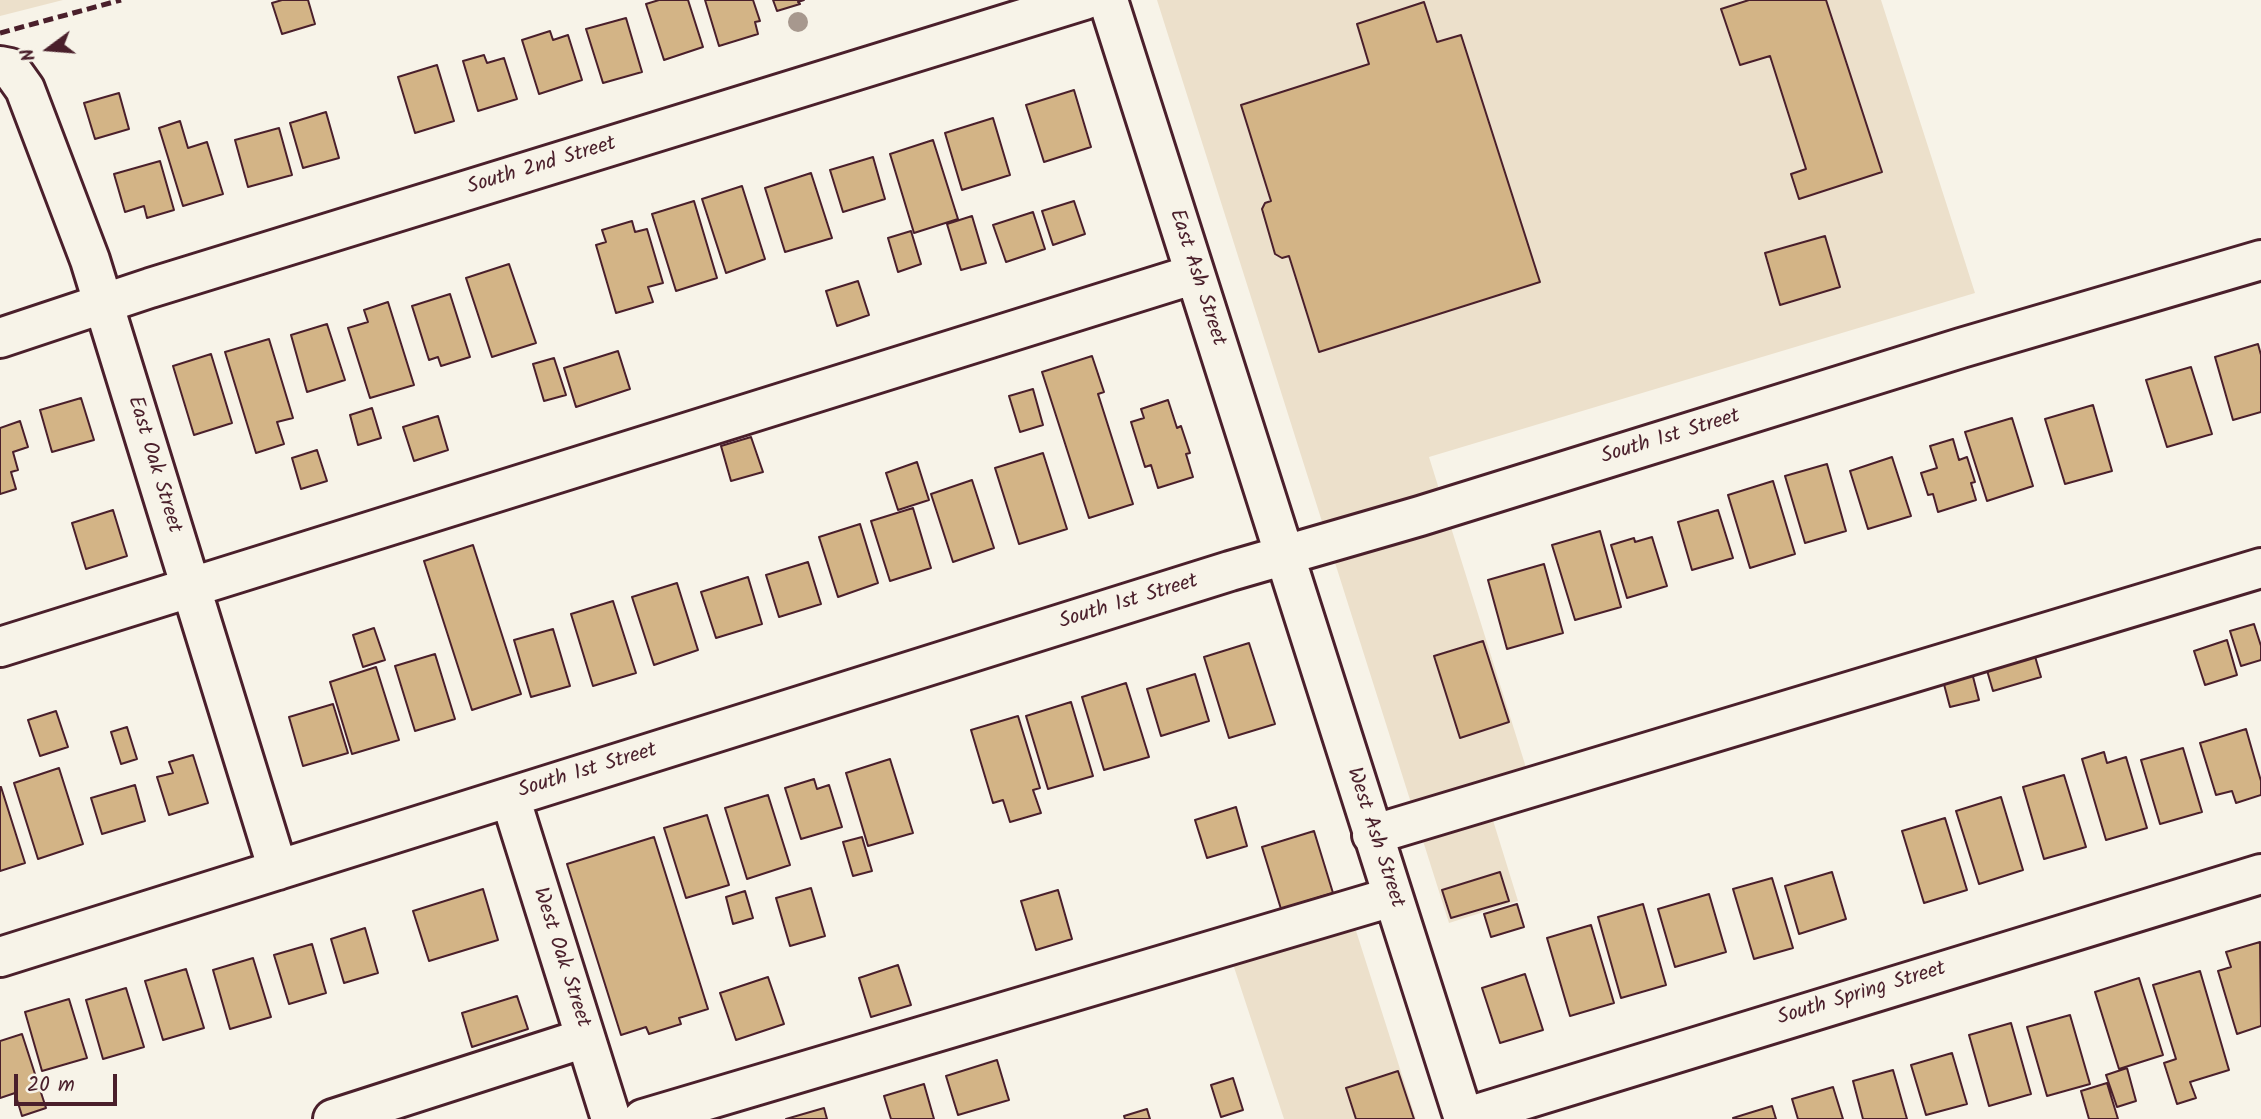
<!DOCTYPE html>
<style>
body{margin:0}
#map{position:relative;width:2261px;height:1119px;overflow:hidden;background:#f7f3e8;font-family:Kalam,sans-serif}
canvas{display:block}
.north{position:absolute;left:14px;top:14px;width:70px;height:70px;-webkit-text-stroke:5px #f7f3e8;paint-order:stroke;rotate:254deg;font-size:19px;font-weight:700;line-height:28px;text-align:center;color:#4a1f2b}
.north::after{content:'';display:block;margin:auto;width:24px;height:32px;background:#4a1f2b;clip-path:polygon(50% 0,100% 100%,50% 72%,0 100%)}
.scale{position:absolute;left:14px;top:1074px;width:103px;height:32px;box-sizing:border-box;border:4px solid #4a1f2b;border-top:0;padding-left:9px;font-size:21px;line-height:24px;white-space:nowrap;color:#4a1f2b;-webkit-text-stroke:5px #f7f3e8;paint-order:stroke}
</style>
<div id="map">
<canvas width="2261" height="1119"></canvas>
<div class="north">N</div>
<div class="scale">20 m</div>
</div>
<script>
const ctx = document.querySelector('canvas').getContext('2d');
ctx.lineJoin = 'round';
function fill(path, color) {
  ctx.fillStyle = color;
  ctx.fill(path, 'evenodd');
}
function toPath(rows) {
  const path = new Path2D();
  for (const r of rows) {
    path.moveTo(r[0], r[1]);
    for (let i = 2; i < r.length; i += 2) path.lineTo(r[i], r[i + 1]);
  }
  return path;
}
function stroke(path, color, width, dash) {
  ctx.strokeStyle = color;
  ctx.lineWidth = width;
  ctx.lineCap = dash ? 'butt' : 'round';
  ctx.setLineDash(dash || []);
  ctx.stroke(path);
}
function label(font, color, halo, rows, align = 'center') {
  ctx.font = font + ' Kalam,sans-serif';
  ctx.lineWidth = 7;
  ctx.setLineDash([]);
  ctx.textBaseline = 'middle';
  ctx.strokeStyle = halo;
  ctx.fillStyle = color;
  for (const [text, x, y, turn = 0] of rows) {
    ctx.save();
    ctx.translate(x, y);
    ctx.rotate((+turn || 0) * Math.PI / 180);
    ctx.textAlign = isNaN(turn) ? turn : align;
    if (halo) ctx.strokeText(text, 0, 0);
    ctx.fillText(text, 0, 0);
    ctx.restore();
  }
}
fill(toPath([
 [0,0,63,0,0,16],
 [1157,0,1881,0,1975,293,1429,457,1528,774,1483,788,1518,901,1449,923],
 [1351,915,1416,1119,1284,1119,1229,952]
]), '#ece0cb');
const building = toPath([
 [282,0,308,0,315,24,282,34,272,3,282,0],
 [659,0,688,0,703,47,664,60,646,4,659,0],
 [705,0,753,0,760,21,755,22,758,34,719,46,705,0],
 [773,0,804,0,798,2,800,4,777,11,773,0],
 [1749,0,1826,0,1882,172,1799,199,1791,174,1806,169,1770,56,1740,65,1721,9,1749,0],
 [1424,2,1437,42,1461,35,1540,282,1319,352,1289,256,1282,258,1275,254,1262,209,1265,203,1271,201,1241,105,1369,64,1357,24,1424,2],
 [626,18,642,72,603,83,586,29,626,18],
 [550,31,553,40,568,35,582,80,539,94,522,40,550,31],
 [484,55,487,63,504,58,517,99,478,111,463,61,484,55],
 [437,65,454,121,415,133,398,77,437,65],
 [1074,90,1091,147,1044,162,1026,105,1074,90],
 [119,93,129,129,95,139,84,103,119,93],
 [326,112,339,158,303,168,290,123,326,112],
 [993,118,1010,175,962,190,945,133,993,118],
 [180,121,188,148,207,142,223,194,183,206,159,128,180,121],
 [279,128,292,175,248,187,235,140,279,128],
 [933,140,958,219,914,233,890,154,933,140],
 [873,157,885,199,843,212,830,170,873,157],
 [160,161,174,210,147,218,144,206,125,212,114,174,160,161],
 [811,173,832,238,785,252,765,188,811,173],
 [742,186,765,259,726,273,702,199,742,186],
 [694,201,717,278,676,291,652,214,694,201],
 [1074,201,1085,234,1053,245,1042,211,1074,201],
 [1033,212,1045,249,1006,262,993,225,1033,212],
 [972,216,986,263,961,270,947,224,972,216],
 [632,221,635,232,647,229,663,283,648,287,653,302,616,313,596,245,606,242,602,230,632,221],
 [911,231,921,264,898,272,888,238,911,231],
 [1825,236,1840,287,1780,305,1765,253,1825,236],
 [509,264,536,343,492,357,466,278,509,264],
 [858,281,869,315,837,326,826,291,858,281],
 [450,294,470,357,441,366,438,357,429,360,412,306,450,294],
 [388,302,414,385,370,398,348,328,368,322,364,310,388,302],
 [327,324,345,380,307,392,291,335,327,324],
 [269,339,293,418,277,422,284,444,256,453,225,352,269,339],
 [2258,344,2261,355,2261,412,2233,420,2215,357,2258,344],
 [618,351,630,389,576,407,564,368,618,351],
 [211,354,232,423,194,435,173,366,211,354],
 [1092,356,1104,392,1098,394,1133,504,1089,518,1042,372,1092,356],
 [554,358,566,395,544,401,533,364,554,358],
 [2191,367,2212,434,2167,447,2146,380,2191,367],
 [1033,389,1043,425,1020,432,1009,396,1033,389],
 [81,398,94,440,52,452,40,410,81,398],
 [1168,400,1177,428,1181,426,1190,453,1186,454,1193,477,1158,488,1151,465,1145,467,1131,422,1144,418,1141,409,1168,400],
 [2093,405,2112,471,2065,484,2045,419,2093,405],
 [372,408,381,438,358,445,350,415,372,408],
 [438,416,448,450,414,461,403,427,438,416],
 [2012,418,2033,486,1987,501,1965,432,2012,418],
 [20,421,28,447,13,452,18,470,11,472,16,489,0,494,0,428,20,421],
 [751,437,763,472,731,481,721,446,751,437],
 [1953,439,1959,460,1967,457,1975,482,1971,483,1976,500,1938,512,1933,494,1928,495,1921,473,1937,468,1930,446,1953,439],
 [317,450,327,481,301,489,292,458,317,450],
 [1043,453,1067,529,1019,544,995,468,1043,453],
 [1892,457,1911,516,1868,529,1850,471,1892,457],
 [917,462,929,500,898,510,886,473,917,462],
 [1827,464,1846,531,1805,543,1785,476,1827,464],
 [972,480,994,548,953,562,931,494,972,480],
 [1773,481,1795,554,1750,568,1728,495,1773,481],
 [913,508,931,568,890,581,871,521,913,508],
 [113,510,127,556,86,569,72,523,113,510],
 [1718,510,1733,558,1692,570,1678,522,1718,510],
 [860,524,878,583,838,597,819,537,860,524],
 [1600,531,1621,607,1575,620,1552,545,1600,531],
 [1652,537,1667,586,1627,598,1611,545,1634,538,1635,542,1652,537],
 [473,545,521,694,472,710,424,561,473,545],
 [808,562,821,604,779,617,766,575,808,562],
 [1544,564,1563,633,1507,649,1488,580,1544,564],
 [748,577,762,624,716,638,701,592,748,577],
 [677,583,698,650,654,665,632,597,677,583],
 [613,601,636,673,593,686,571,614,613,601],
 [2254,624,2261,646,2261,660,2241,666,2230,631,2254,624],
 [374,628,385,660,363,667,353,635,374,628],
 [553,629,570,686,531,697,514,640,553,629],
 [2227,640,2237,675,2205,685,2194,651,2227,640],
 [1483,641,1509,722,1460,738,1434,656,1483,641],
 [1249,643,1275,724,1229,738,1204,657,1249,643],
 [2032,646,2041,677,1993,691,1984,660,2032,646],
 [435,654,455,719,415,731,395,666,435,654],
 [1970,665,1979,700,1950,707,1941,673,1970,665],
 [376,667,399,740,352,754,330,682,376,667],
 [1195,674,1209,721,1161,736,1147,689,1195,674],
 [1126,683,1149,757,1104,770,1082,697,1126,683],
 [1071,702,1093,776,1048,789,1026,716,1071,702],
 [333,704,348,753,303,766,289,717,333,704],
 [56,711,68,747,40,756,28,720,56,711],
 [1018,716,1040,788,1033,790,1041,813,1010,822,1003,800,993,803,971,730,1018,716],
 [127,727,137,759,121,764,111,732,127,727],
 [2246,729,2261,781,2261,795,2236,803,2232,791,2216,795,2200,743,2246,729],
 [2183,748,2202,812,2160,824,2141,760,2183,748],
 [2104,752,2107,763,2126,757,2147,828,2106,840,2082,759,2104,752],
 [193,755,208,803,169,815,157,777,173,773,169,762,193,755],
 [890,759,913,833,868,846,846,773,890,759],
 [59,768,83,844,38,859,14,783,59,768],
 [2064,775,2086,847,2044,859,2023,787,2064,775],
 [814,779,817,789,829,785,842,827,801,839,785,788,814,779],
 [135,785,145,821,102,834,91,798,135,785],
 [1,787,25,863,0,871,0,787,1,787],
 [768,795,790,865,747,879,725,808,768,795],
 [2001,797,2023,870,1979,884,1956,811,2001,797],
 [1236,807,1247,846,1207,858,1195,820,1236,807],
 [707,815,729,885,686,898,664,828,707,815],
 [1945,818,1967,890,1924,903,1902,831,1945,818],
 [1314,831,1333,893,1281,909,1262,847,1314,831],
 [654,837,708,1009,679,1018,681,1024,649,1034,646,1027,621,1035,567,864,654,837],
 [862,837,872,871,853,876,843,842,862,837],
 [1500,872,1509,901,1451,918,1442,890,1500,872],
 [1832,872,1846,919,1799,934,1785,886,1832,872],
 [1772,878,1793,948,1754,959,1733,889,1772,878],
 [811,888,825,936,790,946,776,898,811,888],
 [483,889,498,940,429,961,413,911,483,889],
 [1058,890,1072,939,1036,950,1021,901,1058,890],
 [745,891,753,918,733,924,726,897,745,891],
 [1709,894,1726,952,1675,967,1658,909,1709,894],
 [1517,904,1524,927,1491,937,1484,914,1517,904],
 [1643,904,1666,985,1621,998,1598,917,1643,904],
 [1591,925,1614,1003,1570,1016,1547,938,1591,925],
 [365,928,378,973,344,983,331,939,365,928],
 [2260,942,2261,1026,2237,1034,2218,971,2231,967,2226,952,2260,942],
 [312,944,326,993,289,1004,274,955,312,944],
 [253,958,271,1017,230,1029,213,970,253,958],
 [898,965,911,1005,871,1017,859,978,898,965],
 [186,969,204,1028,163,1040,145,981,186,969],
 [2200,971,2229,1070,2190,1082,2196,1098,2177,1104,2164,1063,2176,1059,2153,985,2200,971],
 [1525,974,1543,1030,1500,1043,1482,988,1525,974],
 [768,977,784,1024,736,1040,720,993,768,977],
 [2139,978,2163,1055,2119,1069,2095,992,2139,978],
 [126,988,144,1047,103,1059,86,1000,126,988],
 [517,996,528,1029,472,1047,462,1013,517,996],
 [69,999,87,1058,42,1071,25,1012,69,999],
 [2070,1015,2090,1084,2047,1096,2027,1027,2070,1015],
 [2011,1023,2031,1094,1989,1106,1969,1035,2011,1023],
 [22,1034,46,1108,22,1116,15,1093,0,1098,0,1041,22,1034],
 [1952,1053,1967,1104,1926,1115,1911,1065,1952,1053],
 [997,1060,1009,1100,958,1115,946,1076,997,1060],
 [2127,1068,2136,1101,2117,1107,2106,1075,2127,1068],
 [1893,1070,1907,1119,1863,1119,1853,1081,1893,1070],
 [1398,1071,1414,1119,1356,1119,1346,1088,1398,1071],
 [1233,1078,1243,1110,1221,1117,1211,1085,1233,1078],
 [2107,1083,2118,1119,2089,1119,2081,1091,2107,1083],
 [924,1084,934,1119,891,1119,884,1096,924,1084],
 [1833,1087,1843,1119,1798,1119,1792,1099,1833,1087],
 [1772,1106,1776,1119,1734,1119,1733,1118,1772,1106],
 [824,1108,827,1119,786,1119,824,1108],
 [1147,1109,1150,1119,1125,1119,1124,1116,1147,1109]
]);
fill(building, '#d3b486');
stroke(building, '#4a1f2b', 2);
const minor = toPath([
 [1108,0,1464,1119],
 [0,66,10,68,25,89,90,260,278,870],
 [0,338,150,288,1084,0],
 [0,647,1195,274],
 [510,797,611,1119],
 [1372,835,2261,568],
 [0,957,1230,571,1420,516,1961,348,2261,260],
 [1464,1118,2261,874],
 [333,1119,585,1038],
 [643,1119,1392,897]
]);
stroke(minor, '#4a1f2b', 44);
stroke(minor, '#f7f3e8', 38);
stroke(toPath([
 [0,33,121,0]
]), '#4a1f2b', 5, [10, 5]);
ctx.fillStyle = '#a7988e';
for (const [x, y] of [
 [798,22]
]) {
  ctx.beginPath();
  ctx.arc(x, y, 10, 0, 2 * Math.PI);
  ctx.fill();
}
label('21px', '#4a1f2b', '#f7f3e8', [
 ["South 2nd Street",542,167,-17],
 ["East Ash Street",1196,278,72],
 ["South 1st Street",1671,438,-17],
 ["East Oak Street",153,465,73],
 ["South 1st Street",1129,603,-17],
 ["South 1st Street",588,772,-17],
 ["West Ash Street",1374,838,72],
 ["West Oak Street",560,958,72],
 ["South Spring Street",1862,995,-17]
]);
</script>
